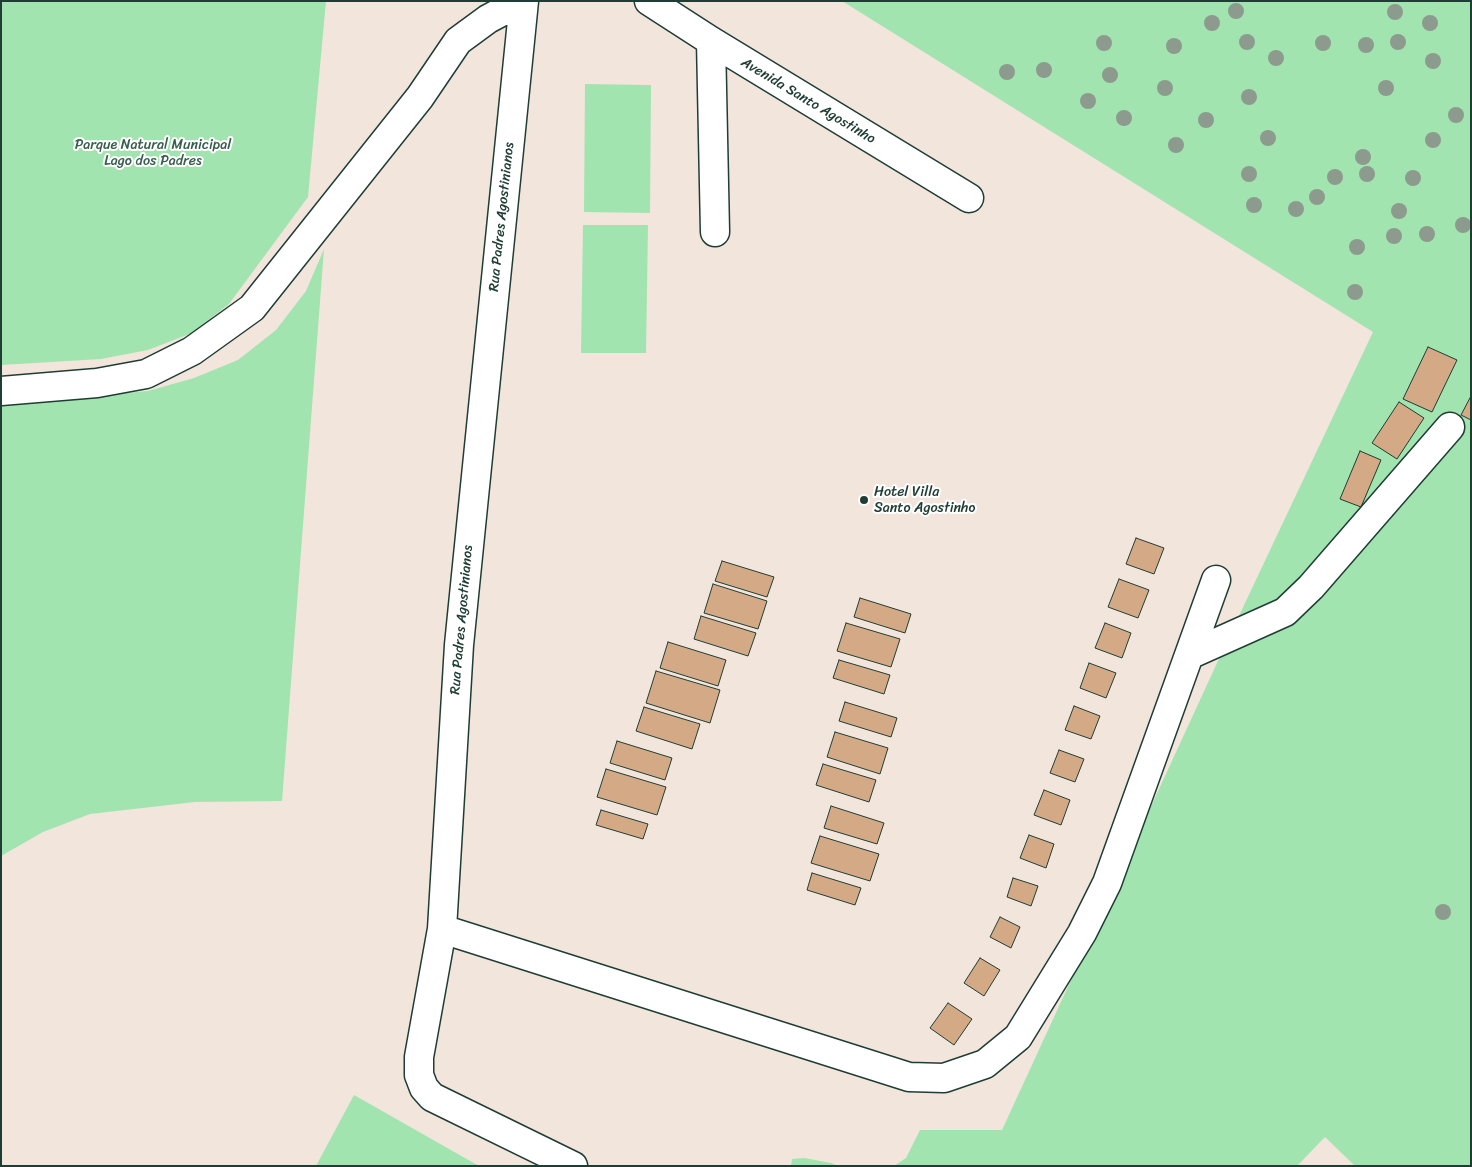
<!DOCTYPE html>
<style>
body{margin:0}
#map{position:relative;width:1472px;height:1167px;overflow:hidden;background:#f2e5db;font-family:Sriracha,sans-serif}
canvas{display:block}
.frame{position:absolute;inset:0;border:2px solid #1f3d34;pointer-events:none}
</style>
<div id="map">
<canvas width="1472" height="1167"></canvas>
<div class="frame"></div>
</div>
<script>
const ctx = document.querySelector('canvas').getContext('2d');
ctx.lineJoin = 'round';
function fill(path, color) {
  ctx.fillStyle = color;
  ctx.fill(path, 'evenodd');
}
function toPath(rows) {
  const path = new Path2D();
  for (const r of rows) {
    path.moveTo(r[0], r[1]);
    for (let i = 2; i < r.length; i += 2) path.lineTo(r[i], r[i + 1]);
  }
  return path;
}
function stroke(path, color, width, dash) {
  ctx.strokeStyle = color;
  ctx.lineWidth = width;
  ctx.lineCap = dash ? 'butt' : 'round';
  ctx.setLineDash(dash || []);
  ctx.stroke(path);
}
function label(font, color, halo, rows, align = 'center') {
  ctx.font = font + ' Sriracha,sans-serif';
  ctx.lineWidth = 4;
  ctx.setLineDash([]);
  ctx.textBaseline = 'middle';
  ctx.strokeStyle = halo;
  ctx.fillStyle = color;
  for (const [text, x, y, turn = 0] of rows) {
    ctx.save();
    ctx.translate(x, y);
    ctx.rotate((+turn || 0) * Math.PI / 180);
    ctx.textAlign = isNaN(turn) ? turn : align;
    if (halo) ctx.strokeText(text, 0, 0);
    ctx.fillText(text, 0, 0);
    ctx.restore();
  }
}
fill(toPath([
 [1,1,326,1,308,197,229,304,192,333,148,350,101,359,1,365],
 [842,1,1471,1,1471,396,1461,415,1471,420,1471,1166,1355,1166,1325,1137,1297,1166,894,1166,906,1158,920,1130,1002,1130,1229,637,1373,332],
 [585,84,651,85,650,213,584,212],
 [583,225,648,225,646,353,581,353],
 [324,249,282,801,195,802,90,814,43,832,1,856,1,404,148,391,194,378,238,360,276,330,306,291],
 [354,1095,479,1166,316,1166],
 [804,1158,831,1163,838,1166,791,1166,792,1159]
]), '#a2e4af');
const building = toPath([
 [1428,347,1457,360,1432,412,1403,399,1428,347],
 [1471,396,1471,420,1461,415,1471,396],
 [1399,402,1424,418,1397,459,1372,443,1399,402],
 [1360,451,1381,460,1361,507,1340,499,1360,451],
 [1136,538,1164,548,1154,574,1126,564,1136,538],
 [722,561,774,577,767,597,715,581,722,561],
 [1119,579,1149,590,1138,618,1108,607,1119,579],
 [713,584,767,601,758,629,704,613,713,584],
 [860,598,911,614,905,633,854,617,860,598],
 [701,616,756,633,748,656,694,639,701,616],
 [846,623,900,639,891,667,837,651,846,623],
 [1105,623,1131,633,1122,658,1095,648,1105,623],
 [668,642,726,660,718,686,660,668,668,642],
 [839,660,890,675,884,694,833,678,839,660],
 [1089,663,1116,673,1106,698,1080,688,1089,663],
 [656,671,720,690,710,723,646,703,656,671],
 [845,702,897,718,891,737,839,721,845,702],
 [1074,706,1100,716,1091,739,1065,730,1074,706],
 [644,707,700,724,692,749,636,731,644,707],
 [835,732,888,748,880,774,827,757,835,732],
 [617,741,672,758,665,780,610,763,617,741],
 [1059,750,1084,759,1075,782,1050,773,1059,750],
 [823,764,876,780,869,802,816,785,823,764],
 [606,769,666,787,657,815,597,797,606,769],
 [1044,790,1070,800,1061,825,1034,815,1044,790],
 [831,806,884,823,877,844,824,828,831,806],
 [601,810,648,824,643,839,596,825,601,810],
 [1029,835,1054,844,1046,868,1020,858,1029,835],
 [820,836,879,854,870,881,811,863,820,836],
 [812,873,861,888,855,905,807,890,812,873],
 [1013,878,1038,886,1031,906,1007,897,1013,878],
 [1000,917,1020,927,1011,948,990,937,1000,917],
 [980,958,1000,970,984,996,964,983,980,958],
 [948,1003,972,1019,954,1045,930,1028,948,1003]
]);
fill(building, '#d4a986');
stroke(building, '#1f3d34', 1);
const minor = toPath([
 [524,1,459,645,442,929,419,1057,419,1075,424,1088,432,1097,573,1166],
 [649,1,711,41,969,198],
 [711,41,715,232],
 [1,391,97,383,146,374,192,351,252,308,420,97,458,41,488,19,503,11,523,10],
 [1189,655,1285,612,1311,587,1450,427],
 [442,929,909,1077,944,1078,985,1064,1018,1037,1082,933,1107,883,1216,580]
]);
stroke(minor, '#1f3d34', 31);
stroke(minor, '#fff', 28);
ctx.fillStyle = '#8c9b8d';
for (const [x, y] of [
 [1236,11],
 [1395,12],
 [1212,23],
 [1430,23],
 [1247,42],
 [1398,42],
 [1104,43],
 [1323,43],
 [1366,45],
 [1174,46],
 [1276,58],
 [1433,61],
 [1044,70],
 [1007,72],
 [1110,75],
 [1165,88],
 [1386,88],
 [1249,97],
 [1088,101],
 [1456,115],
 [1124,118],
 [1206,120],
 [1268,138],
 [1433,140],
 [1176,145],
 [1363,157],
 [1249,174],
 [1367,174],
 [1335,177],
 [1413,178],
 [1317,197],
 [1254,205],
 [1296,209],
 [1399,211],
 [1463,225],
 [1427,234],
 [1394,236],
 [1357,247],
 [1355,292],
 [1443,912]
]) {
  ctx.beginPath();
  ctx.arc(x, y, 8, 0, 2 * Math.PI);
  ctx.fill();
}
for (const [x, y, r, color] of [
 [864,500,5,"#1f3d34"]
]) {
  const dot = new Path2D();
  dot.arc(x, y, r, 0, 2 * Math.PI);
  ctx.fillStyle = color;
  ctx.fill(dot);
  stroke(dot, '#fff', 2);
}
label('14px', '#1f3d34', '#fff', [
 ["Avenida Santo Agostinho",808,101,31],
 ["Rua Padres Agostinianos",502,217,-84],
 ["Rua Padres Agostinianos",462,620,-85]
]);
label('14px', '#395e4d', '#fff', [
 ["Parque Natural Municipal",153,145],
 ["Lago dos Padres",153,161]
]);
label('14px', '#1f3d34', '#fff', [
 ["Hotel Villa",874,492],
 ["Santo Agostinho",874,508]
], 'left');
</script>
